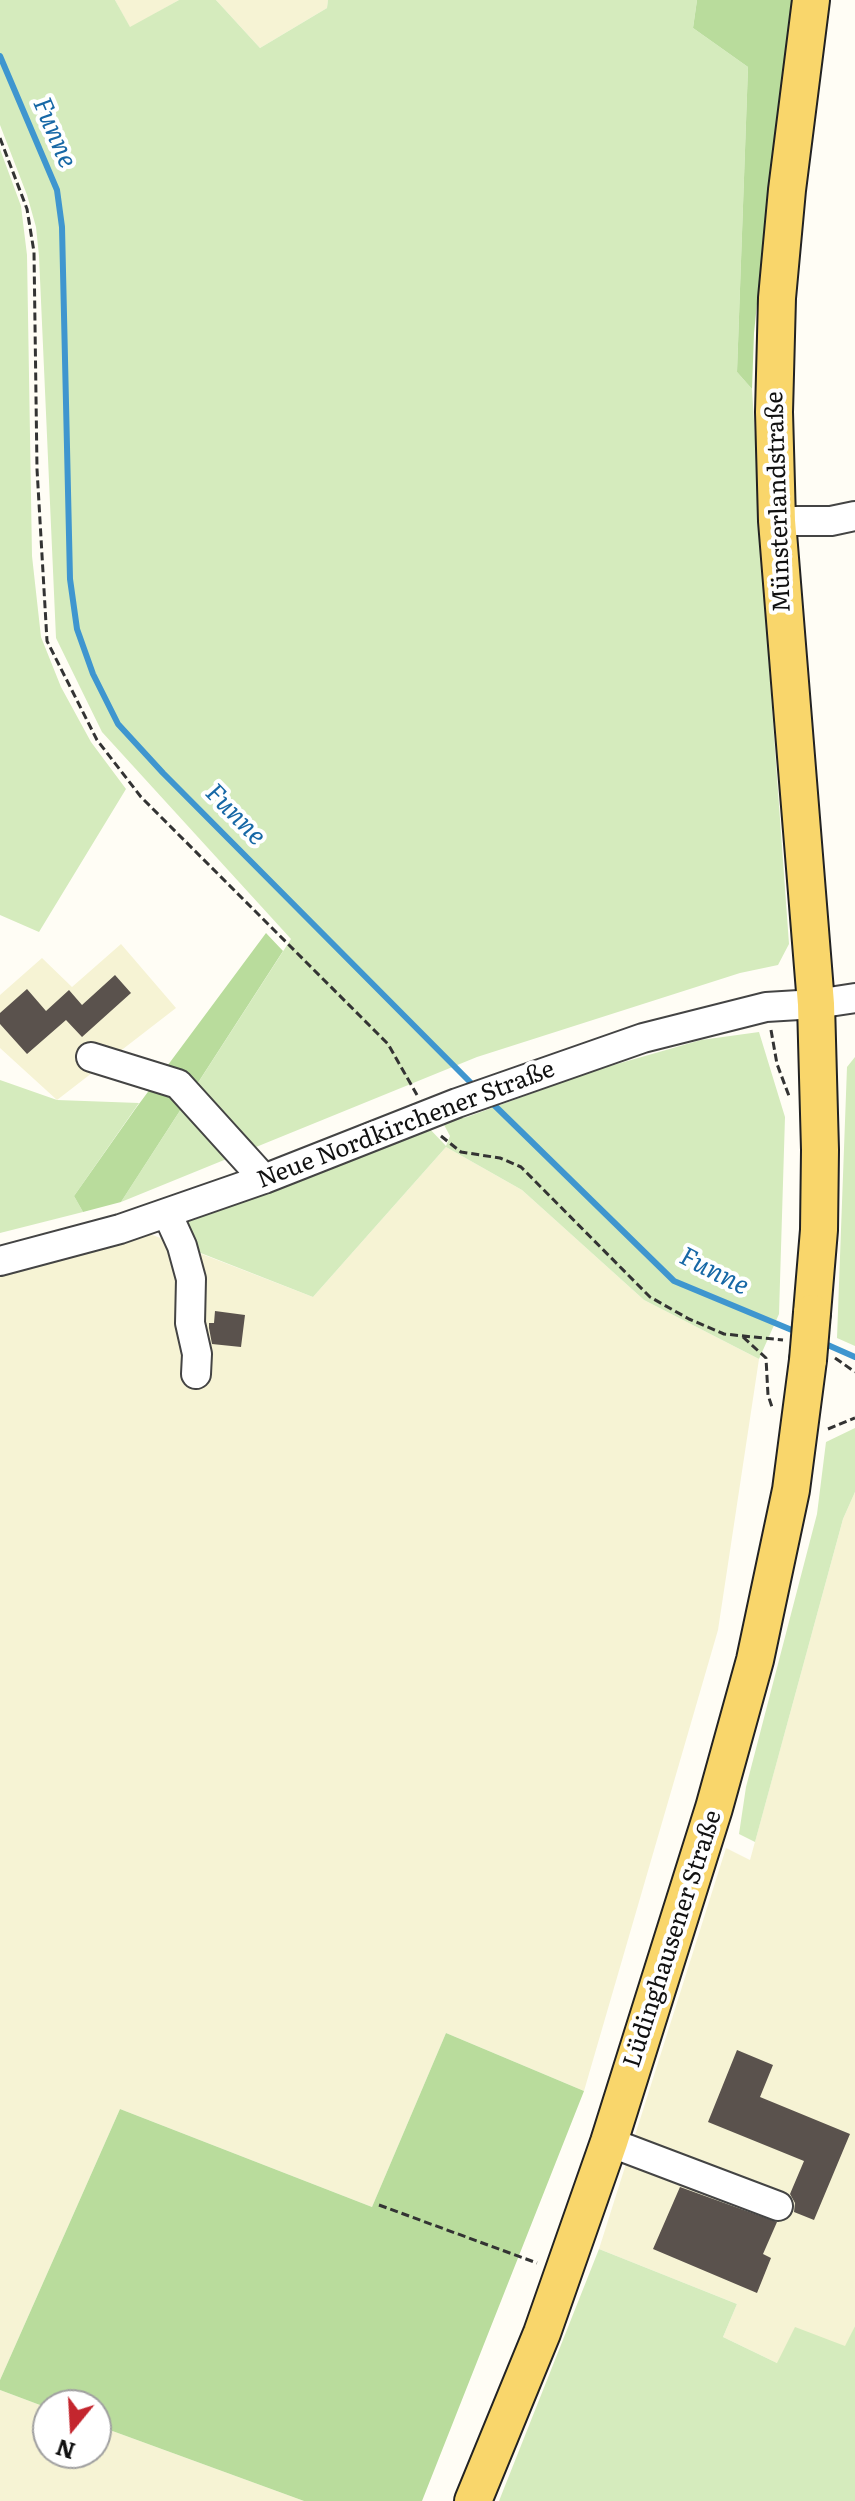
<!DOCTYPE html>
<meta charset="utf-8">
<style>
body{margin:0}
#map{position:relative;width:855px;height:2501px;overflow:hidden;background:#fffdf5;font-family:Literata,serif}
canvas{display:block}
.north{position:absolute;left:32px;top:2389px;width:80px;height:80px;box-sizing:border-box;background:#fff;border:2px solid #a0a0a0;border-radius:50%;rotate:198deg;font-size:22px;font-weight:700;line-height:32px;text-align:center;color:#111}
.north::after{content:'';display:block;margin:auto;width:28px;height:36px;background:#c4262e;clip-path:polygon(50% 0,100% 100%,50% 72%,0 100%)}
</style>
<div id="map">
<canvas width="855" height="2501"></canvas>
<div class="north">N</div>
</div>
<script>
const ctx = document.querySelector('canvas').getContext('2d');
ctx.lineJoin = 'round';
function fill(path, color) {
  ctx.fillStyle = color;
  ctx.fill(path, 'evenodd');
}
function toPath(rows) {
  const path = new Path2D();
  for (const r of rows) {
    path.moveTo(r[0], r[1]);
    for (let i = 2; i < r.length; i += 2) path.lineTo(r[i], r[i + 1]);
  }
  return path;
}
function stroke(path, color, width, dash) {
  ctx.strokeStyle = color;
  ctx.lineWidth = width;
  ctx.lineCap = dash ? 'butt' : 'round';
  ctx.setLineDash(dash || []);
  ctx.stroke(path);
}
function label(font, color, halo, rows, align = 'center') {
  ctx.font = font + ' Literata,serif';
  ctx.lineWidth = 8;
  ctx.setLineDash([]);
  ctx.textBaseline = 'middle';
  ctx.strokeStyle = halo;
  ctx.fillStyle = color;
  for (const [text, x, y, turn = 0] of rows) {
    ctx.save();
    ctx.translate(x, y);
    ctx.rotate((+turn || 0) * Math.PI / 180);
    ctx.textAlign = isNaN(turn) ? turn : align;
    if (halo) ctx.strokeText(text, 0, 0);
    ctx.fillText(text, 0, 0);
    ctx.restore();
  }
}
fill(toPath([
 [115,0,179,0,130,28],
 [216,0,328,0,327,8,260,48],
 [121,944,176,1008,57,1100,0,1048,0,995,42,958,72,987],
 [446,1147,522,1190,644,1300,759,1359,718,1630,584,2091,446,2033,372,2207,120,2109,0,2380,0,1276,150,1234,313,1297],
 [855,1492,855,2326,846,2346,777,2363,723,2337,737,2304,599,2249,726,1848,750,1860,843,1519],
 [0,2390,48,2408,48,2453,96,2453,96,2425,304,2501,0,2501]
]), '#f6f3d4');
fill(toPath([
 [0,0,115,0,130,27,179,0,216,0,260,48,327,8,328,0,697,0,693,28,748,67,737,372,752,389,769,666,789,944,778,965,740,973,477,1057,121,1202,291,939,102,732,56,638,39,256,36,227,27,195,0,125],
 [0,149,21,206,27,255,32,556,41,637,61,687,91,742,126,789,39,932,0,915],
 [759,1032,785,1117,779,1314,759,1359,644,1300,522,1190,446,1147,313,1297,193,1250,179,1218,427,1126,446,1146,450,1136,442,1121,467,1117,596,1070,701,1040],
 [855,1057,855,1346,837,1338,847,1067],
 [0,1080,57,1100,139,1103,74,1196,83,1212,0,1233],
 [855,1428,855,1492,843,1519,755,1842,739,1834,746,1787,817,1514,826,1442],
 [599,2249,737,2304,723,2337,777,2363,795,2327,845,2346,855,2326,855,2501,499,2501]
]), '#d5ebbd');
fill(toPath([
 [697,0,794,0,772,158,754,333,752,389,737,372,748,67,693,28],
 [266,933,283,951,121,1202,83,1212,74,1196,136,1108],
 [446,2033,584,2091,422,2501,304,2501,96,2425,96,2405,48,2405,48,2408,0,2390,0,2380,120,2109,372,2207]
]), '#b9dc9c');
stroke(toPath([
 [0,56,57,190,62,227,70,579,77,629,93,674,118,724,163,773,476,1088],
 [490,1101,674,1281,799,1333],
 [821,1342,855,1357]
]), '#3f96cf', 6);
fill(toPath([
 [115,975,131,993,82,1037,66,1020,27,1054,0,1024,0,1013,27,989,46,1011,69,990,82,1005],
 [215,1311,245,1315,241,1347,212,1344,209,1328,209,1323,214,1323],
 [737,2050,773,2065,760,2097,850,2134,814,2220,794,2212,795,2203,790,2194,804,2161,708,2122],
 [680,2187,777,2222,763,2254,771,2258,757,2293,653,2249]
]), '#5a524d');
const minor = toPath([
 [777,521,831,521,855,516],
 [91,1057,178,1084,264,1179],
 [167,1213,182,1246,191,1279,190,1323,197,1354,196,1374],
 [0,1261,120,1229,264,1179,457,1103,643,1038,766,1007,816,1004,855,998],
 [609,2142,778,2206]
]);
const major = toPath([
 [811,0,787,190,777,298,774,412,777,521,816,1004,820,1150,819,1230,812,1313],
 [473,2501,542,2333,609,2142,714,1808,755,1660,791,1490,808,1360]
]);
stroke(minor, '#444', 32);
stroke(major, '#222', 40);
stroke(toPath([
 [0,138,27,209,34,252,37,469,47,641,97,740,141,797,388,1044,417,1095],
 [771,1030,777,1064,789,1096],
 [441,1136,461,1152,500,1158,521,1167,650,1297,689,1319,724,1334,783,1340],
 [743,1337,766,1358,768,1395,773,1410],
 [835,1358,855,1372],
 [828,1429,855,1418],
 [379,2205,537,2263]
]), '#333', 3, [8, 4]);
stroke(minor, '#fff', 28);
stroke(major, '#f9d66b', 36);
const majorBridge = toPath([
 [808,1360,812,1313]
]);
stroke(majorBridge, '#222', 40, []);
stroke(majorBridge, '#f9d66b', 36);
label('24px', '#111', '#fff', [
 ["Münsterlandstraße",779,502,-92],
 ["Neue Nordkirchener Straße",406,1125,-21],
 ["Lüdinghausener Straße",673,1939,-72]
]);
label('italic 26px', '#1768a6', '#fff', [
 ["Funne",54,133,67],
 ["Funne",235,815,46],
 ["Funne",714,1272,27]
]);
</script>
